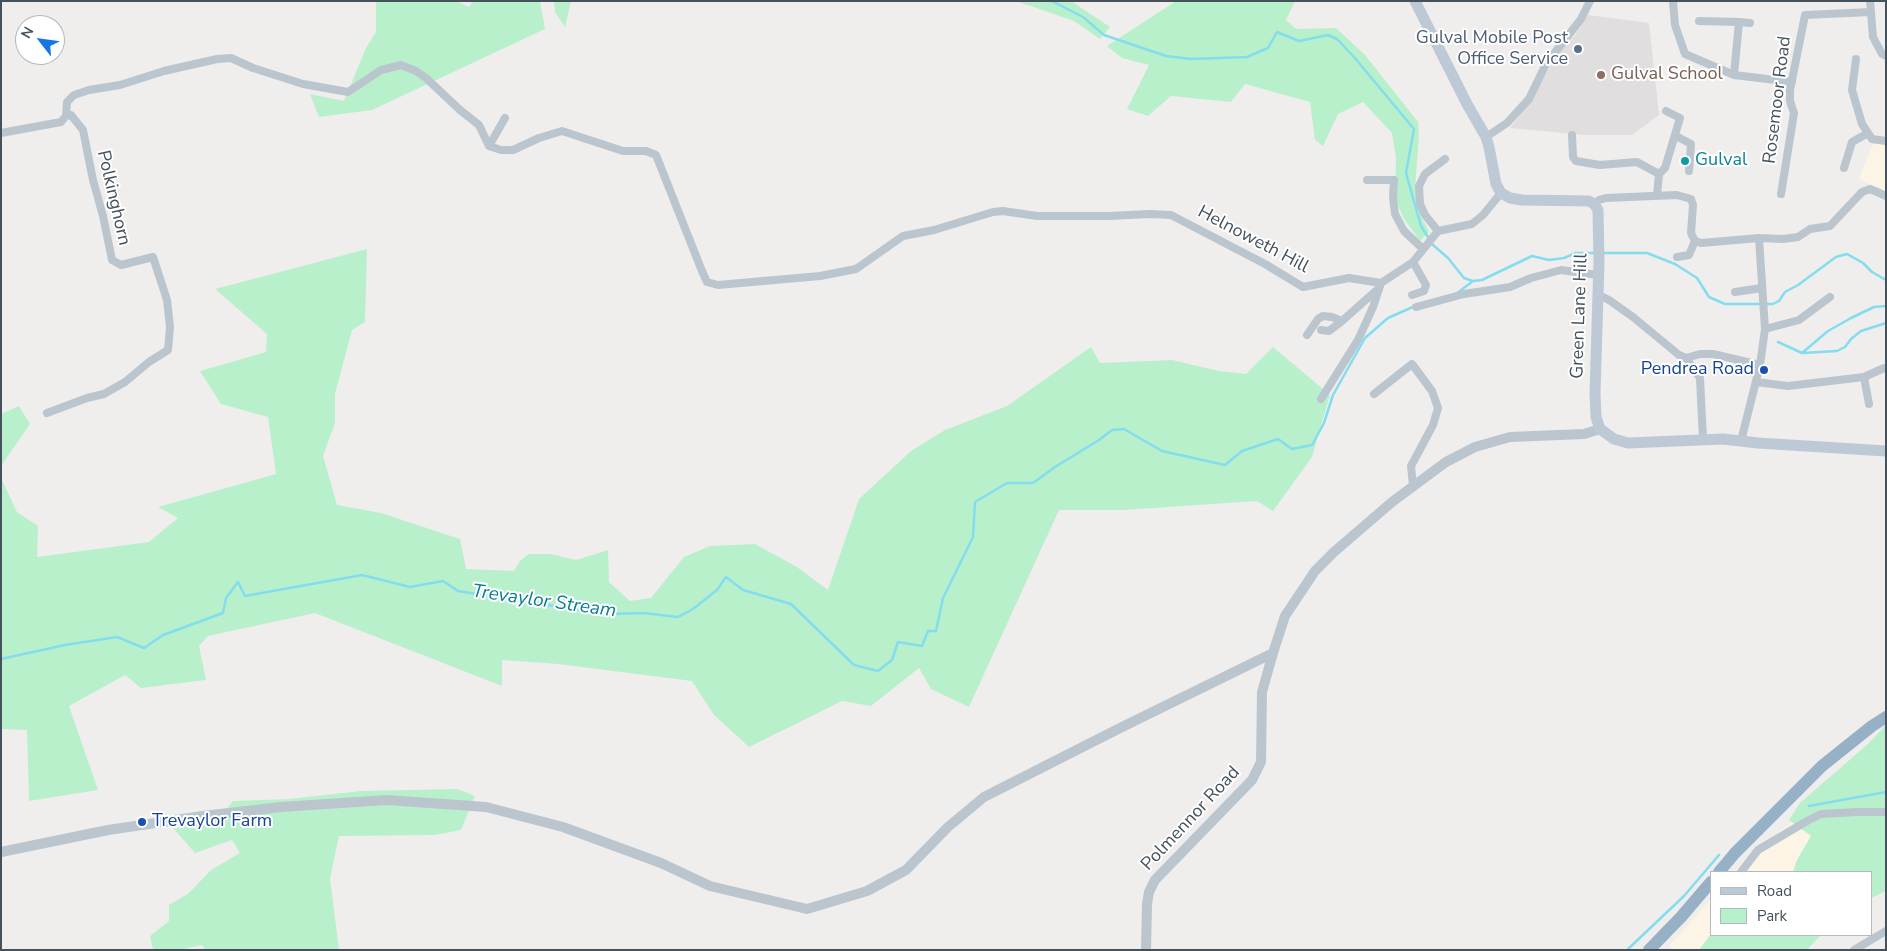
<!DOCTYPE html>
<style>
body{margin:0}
#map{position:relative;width:1887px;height:951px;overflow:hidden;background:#f0eded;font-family:"Nunito Sans",sans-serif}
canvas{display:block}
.frame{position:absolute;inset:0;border:2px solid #45515b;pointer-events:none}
.legend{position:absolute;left:1710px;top:871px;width:162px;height:65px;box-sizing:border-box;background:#fff;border:1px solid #b5b9bd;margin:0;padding:6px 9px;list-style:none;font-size:15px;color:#45515b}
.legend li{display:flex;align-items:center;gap:10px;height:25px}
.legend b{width:25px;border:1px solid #b5b9bd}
.north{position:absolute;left:15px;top:15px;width:50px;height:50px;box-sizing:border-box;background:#fff;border:1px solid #b5b9bd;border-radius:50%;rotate:300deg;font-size:14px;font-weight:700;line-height:20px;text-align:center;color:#45515b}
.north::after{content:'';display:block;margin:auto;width:18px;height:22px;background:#1277e5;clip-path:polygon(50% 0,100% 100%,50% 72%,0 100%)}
</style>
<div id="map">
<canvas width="1887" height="951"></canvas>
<div class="frame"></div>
<ul class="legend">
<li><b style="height:6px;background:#bdc9d5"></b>Road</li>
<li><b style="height:14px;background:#b9f0cc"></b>Park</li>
</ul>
<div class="north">N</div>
</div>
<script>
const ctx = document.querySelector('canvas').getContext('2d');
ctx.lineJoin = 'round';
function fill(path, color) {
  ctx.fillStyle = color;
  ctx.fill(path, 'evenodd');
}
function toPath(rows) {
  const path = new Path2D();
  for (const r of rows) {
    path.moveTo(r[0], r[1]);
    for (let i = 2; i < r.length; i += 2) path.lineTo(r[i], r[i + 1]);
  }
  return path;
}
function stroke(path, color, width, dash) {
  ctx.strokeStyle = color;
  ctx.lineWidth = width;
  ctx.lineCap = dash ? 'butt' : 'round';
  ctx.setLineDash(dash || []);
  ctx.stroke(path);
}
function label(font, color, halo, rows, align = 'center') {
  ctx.font = font + ' "Nunito Sans",sans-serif';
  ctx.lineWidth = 4;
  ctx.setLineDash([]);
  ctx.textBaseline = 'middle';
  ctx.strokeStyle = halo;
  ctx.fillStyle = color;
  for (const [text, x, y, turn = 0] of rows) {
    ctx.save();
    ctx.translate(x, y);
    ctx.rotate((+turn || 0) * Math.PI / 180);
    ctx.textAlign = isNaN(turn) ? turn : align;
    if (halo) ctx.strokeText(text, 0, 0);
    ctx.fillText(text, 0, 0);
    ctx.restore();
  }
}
fill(toPath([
 [1873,144,1886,144,1886,191,1859,179],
 [1792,822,1811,836,1797,860,1793,872,1734,872,1752,852],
 [1711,899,1711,934,1699,950,1673,950,1669,946]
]), '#fcf4e5');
fill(toPath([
 [1588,15,1649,23,1659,115,1632,135,1584,135,1510,128,1531,101,1556,56,1576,34]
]), '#e1dedf');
fill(toPath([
 [376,1,456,1,469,7,473,1,540,1,545,29,372,110,319,117,310,94,344,101,366,48,376,32],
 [554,1,571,1,565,27,555,12],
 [1016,1,1071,1,1110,27,1100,39,1074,21],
 [1176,1,1295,1,1286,20,1296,29,1336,28,1365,55,1418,122,1419,134,1415,189,1421,216,1429,232,1420,241,1404,219,1395,198,1396,158,1392,133,1363,102,1338,114,1323,146,1315,140,1310,102,1245,84,1231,102,1171,96,1148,116,1127,109,1149,65,1122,58,1107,46],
 [367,249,365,322,352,330,335,394,335,423,323,456,337,505,381,513,460,539,466,569,514,571,520,561,529,554,550,554,576,560,608,550,609,582,630,601,651,598,684,557,710,546,755,544,797,567,828,590,859,499,911,451,945,430,1007,406,1091,347,1100,363,1172,360,1219,371,1246,374,1273,347,1330,395,1312,457,1273,511,1257,501,1124,510,1059,510,969,707,931,689,919,668,871,706,842,701,749,747,714,715,692,681,558,664,502,660,502,686,315,613,208,636,199,646,206,680,141,688,125,675,69,706,98,790,29,801,27,730,1,729,1,478,17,512,38,526,37,557,149,542,178,518,158,507,276,474,268,417,221,404,200,371,266,352,267,334,215,289],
 [19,406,30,424,1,466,1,414],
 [1886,725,1886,891,1871,898,1871,872,1793,872,1797,860,1811,836,1789,820,1800,803,1869,743],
 [457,789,475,796,461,830,435,835,339,836,330,879,339,950,205,950,202,945,179,950,153,950,150,936,169,921,169,905,189,893,211,870,240,853,232,840,195,853,174,829,221,816,233,801,289,799,361,791],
 [1711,934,1751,935,1821,935,1807,950,1699,950]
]), '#b9f0cc');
stroke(toPath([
 [1052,1,1083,17,1104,35,1166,56,1191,59,1247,57,1268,48,1277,32,1299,41,1328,35,1337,39,1354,57,1414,129,1406,173,1421,226,1433,245,1448,258,1464,278,1473,281,1482,280,1532,256,1549,260,1564,258,1576,253,1596,253],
 [1601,253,1647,253,1675,264,1697,278,1709,297,1725,304,1773,304,1779,301,1785,292,1798,285,1836,257,1847,254,1863,263,1872,272,1886,280],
 [1456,294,1473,281],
 [1778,342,1802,353,1828,331,1851,318,1874,307,1886,306],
 [1803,353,1837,351,1845,347,1851,339,1861,331,1886,323],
 [1,659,65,645,117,637,144,648,163,635,223,613,226,598,238,582,245,596,362,575,410,587,443,581,458,591,606,614,644,613,678,617,693,609,717,590,726,577,743,590,791,604,854,665,878,671,892,660,898,642,922,646,928,631,936,631,943,598,973,537,975,502,1007,483,1033,483,1055,467,1099,440,1112,430,1124,429,1162,451,1225,465,1242,451,1278,439,1292,449,1312,445,1324,423,1333,395,1365,338,1388,318,1415,306],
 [1809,806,1886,792],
 [1627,950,1684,896,1719,855]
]), '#84ddef', 2.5);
stroke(toPath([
 [1870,1,1873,37,1882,54,1886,56],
 [1673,2,1675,25,1685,54,1734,75,1792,82],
 [1699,21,1739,22,1734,75],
 [1739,22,1750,23],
 [1856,59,1852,90,1862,124,1872,139,1886,141],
 [1,133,61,122,66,116,67,102,74,95,89,90,120,85,164,71,217,59,231,58,253,68,303,84,348,92,381,70,401,65,416,71,426,78,460,110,479,125,489,146,501,150,513,150,539,138,562,131,623,151,646,151,656,155,702,271,707,282,718,285,820,276,856,269,903,236,934,230,993,212,1003,211,1037,216,1108,216,1150,214,1171,215,1265,264,1303,287,1349,278,1381,283],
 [1572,135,1573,157,1576,161,1600,165,1637,162,1659,174],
 [1676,136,1691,144,1689,171],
 [1486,137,1507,123,1529,99,1546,64,1581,19,1590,1],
 [489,146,505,118],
 [1844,168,1852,142,1868,133],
 [1367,180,1394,180,1393,197,1395,214,1404,231,1423,249],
 [1781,194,1794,113,1790,101,1790,90,1805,15,1871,12],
 [1657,195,1659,174,1665,168,1680,118,1666,111],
 [1594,204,1599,200,1606,198,1677,195,1691,199,1693,205,1691,233,1695,241,1701,243,1759,238,1783,239,1798,237,1810,229,1830,226,1862,192,1870,189,1886,196],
 [1438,231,1425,215,1420,204,1419,186,1425,174,1445,159],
 [1677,257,1689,255,1695,241],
 [1381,283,1413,262,1438,231,1472,224,1483,215,1501,193],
 [1735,292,1762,288],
 [1597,294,1609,300,1633,317,1679,355,1686,358,1700,354,1713,354,1760,365],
 [1412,295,1424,291,1426,285,1413,262],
 [1416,307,1464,294,1510,287,1531,278,1561,270,1598,275],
 [1765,329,1799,320,1830,297],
 [1321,330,1329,331,1342,321],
 [1307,335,1318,319,1323,316,1332,317,1342,321,1378,289],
 [1686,358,1700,378,1703,439],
 [1756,382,1788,386,1864,377],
 [1374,394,1412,364,1432,391,1438,408,1433,425,1411,466,1413,485],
 [1321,399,1358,340,1373,307,1381,283],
 [1869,404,1864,377,1884,368,1886,369],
 [47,413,87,398,104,394,125,382,149,362,168,350,170,327,167,300,153,257,121,265,112,260,103,216,93,180,83,130,71,115,66,116],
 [1741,441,1760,365,1765,329,1759,238],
 [1741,872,1758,850,1807,821,1821,814,1857,812,1886,812],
 [1854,950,1886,931]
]), '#bbc5cd', 8);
stroke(toPath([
 [1,852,108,830,203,816,281,807,387,800,486,807,563,827,661,863,710,886,807,909,867,891,906,870,948,827,984,797,1120,728,1273,653,1285,616,1315,571,1334,552,1392,502,1446,462,1475,447,1510,437,1584,434,1600,429],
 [1146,950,1147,904,1149,892,1155,880,1252,780,1261,762,1262,692,1273,653]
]), '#bbc5cd', 10);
stroke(toPath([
 [1415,1,1467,104,1486,137,1489,147,1496,184,1501,193,1510,198,1522,200,1589,201,1594,204,1598,210,1599,262,1595,393,1596,417,1600,429,1614,439,1628,443,1723,439,1758,443,1886,451]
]), '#bdc9d5', 11);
stroke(toPath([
 [1719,872,1735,853,1822,766,1872,726,1886,717],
 [1649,950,1681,917,1711,882]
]), '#96b0c6', 12);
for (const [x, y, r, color] of [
 [1578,49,5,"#5c6f8a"],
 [1601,75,5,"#8d6e63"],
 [1685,161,5,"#0f9aa8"],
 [1764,370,5,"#1a4fb4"],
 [142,822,5,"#1a4fb4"]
]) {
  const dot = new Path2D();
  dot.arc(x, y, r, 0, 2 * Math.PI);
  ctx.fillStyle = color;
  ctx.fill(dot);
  stroke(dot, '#fff', 2);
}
label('18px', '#4e5e75', '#fff', [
 ["Gulval Mobile Post",1568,39],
 ["Office Service",1568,60]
], 'right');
label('18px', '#785e54', '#fff', [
 ["Gulval School",1611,75]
], 'left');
label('18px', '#45515b', '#fff', [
 ["Rosemoor Road",1778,100,-83],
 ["Polkinghorn",113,198,77],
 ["Helnoweth Hill",1253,240,28],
 ["Green Lane Hill",1580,316,-88],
 ["Polmennor Road",1191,819,-47]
]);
label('18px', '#0d838f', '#fff', [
 ["Gulval",1695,161]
], 'left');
label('18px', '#164399', '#fff', [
 ["Pendrea Road",1754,370],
 ["Trevaylor Farm",152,822,"left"]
], 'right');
label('italic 19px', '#087d95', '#fff', [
 ["Trevaylor Stream",544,602,8]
]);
</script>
